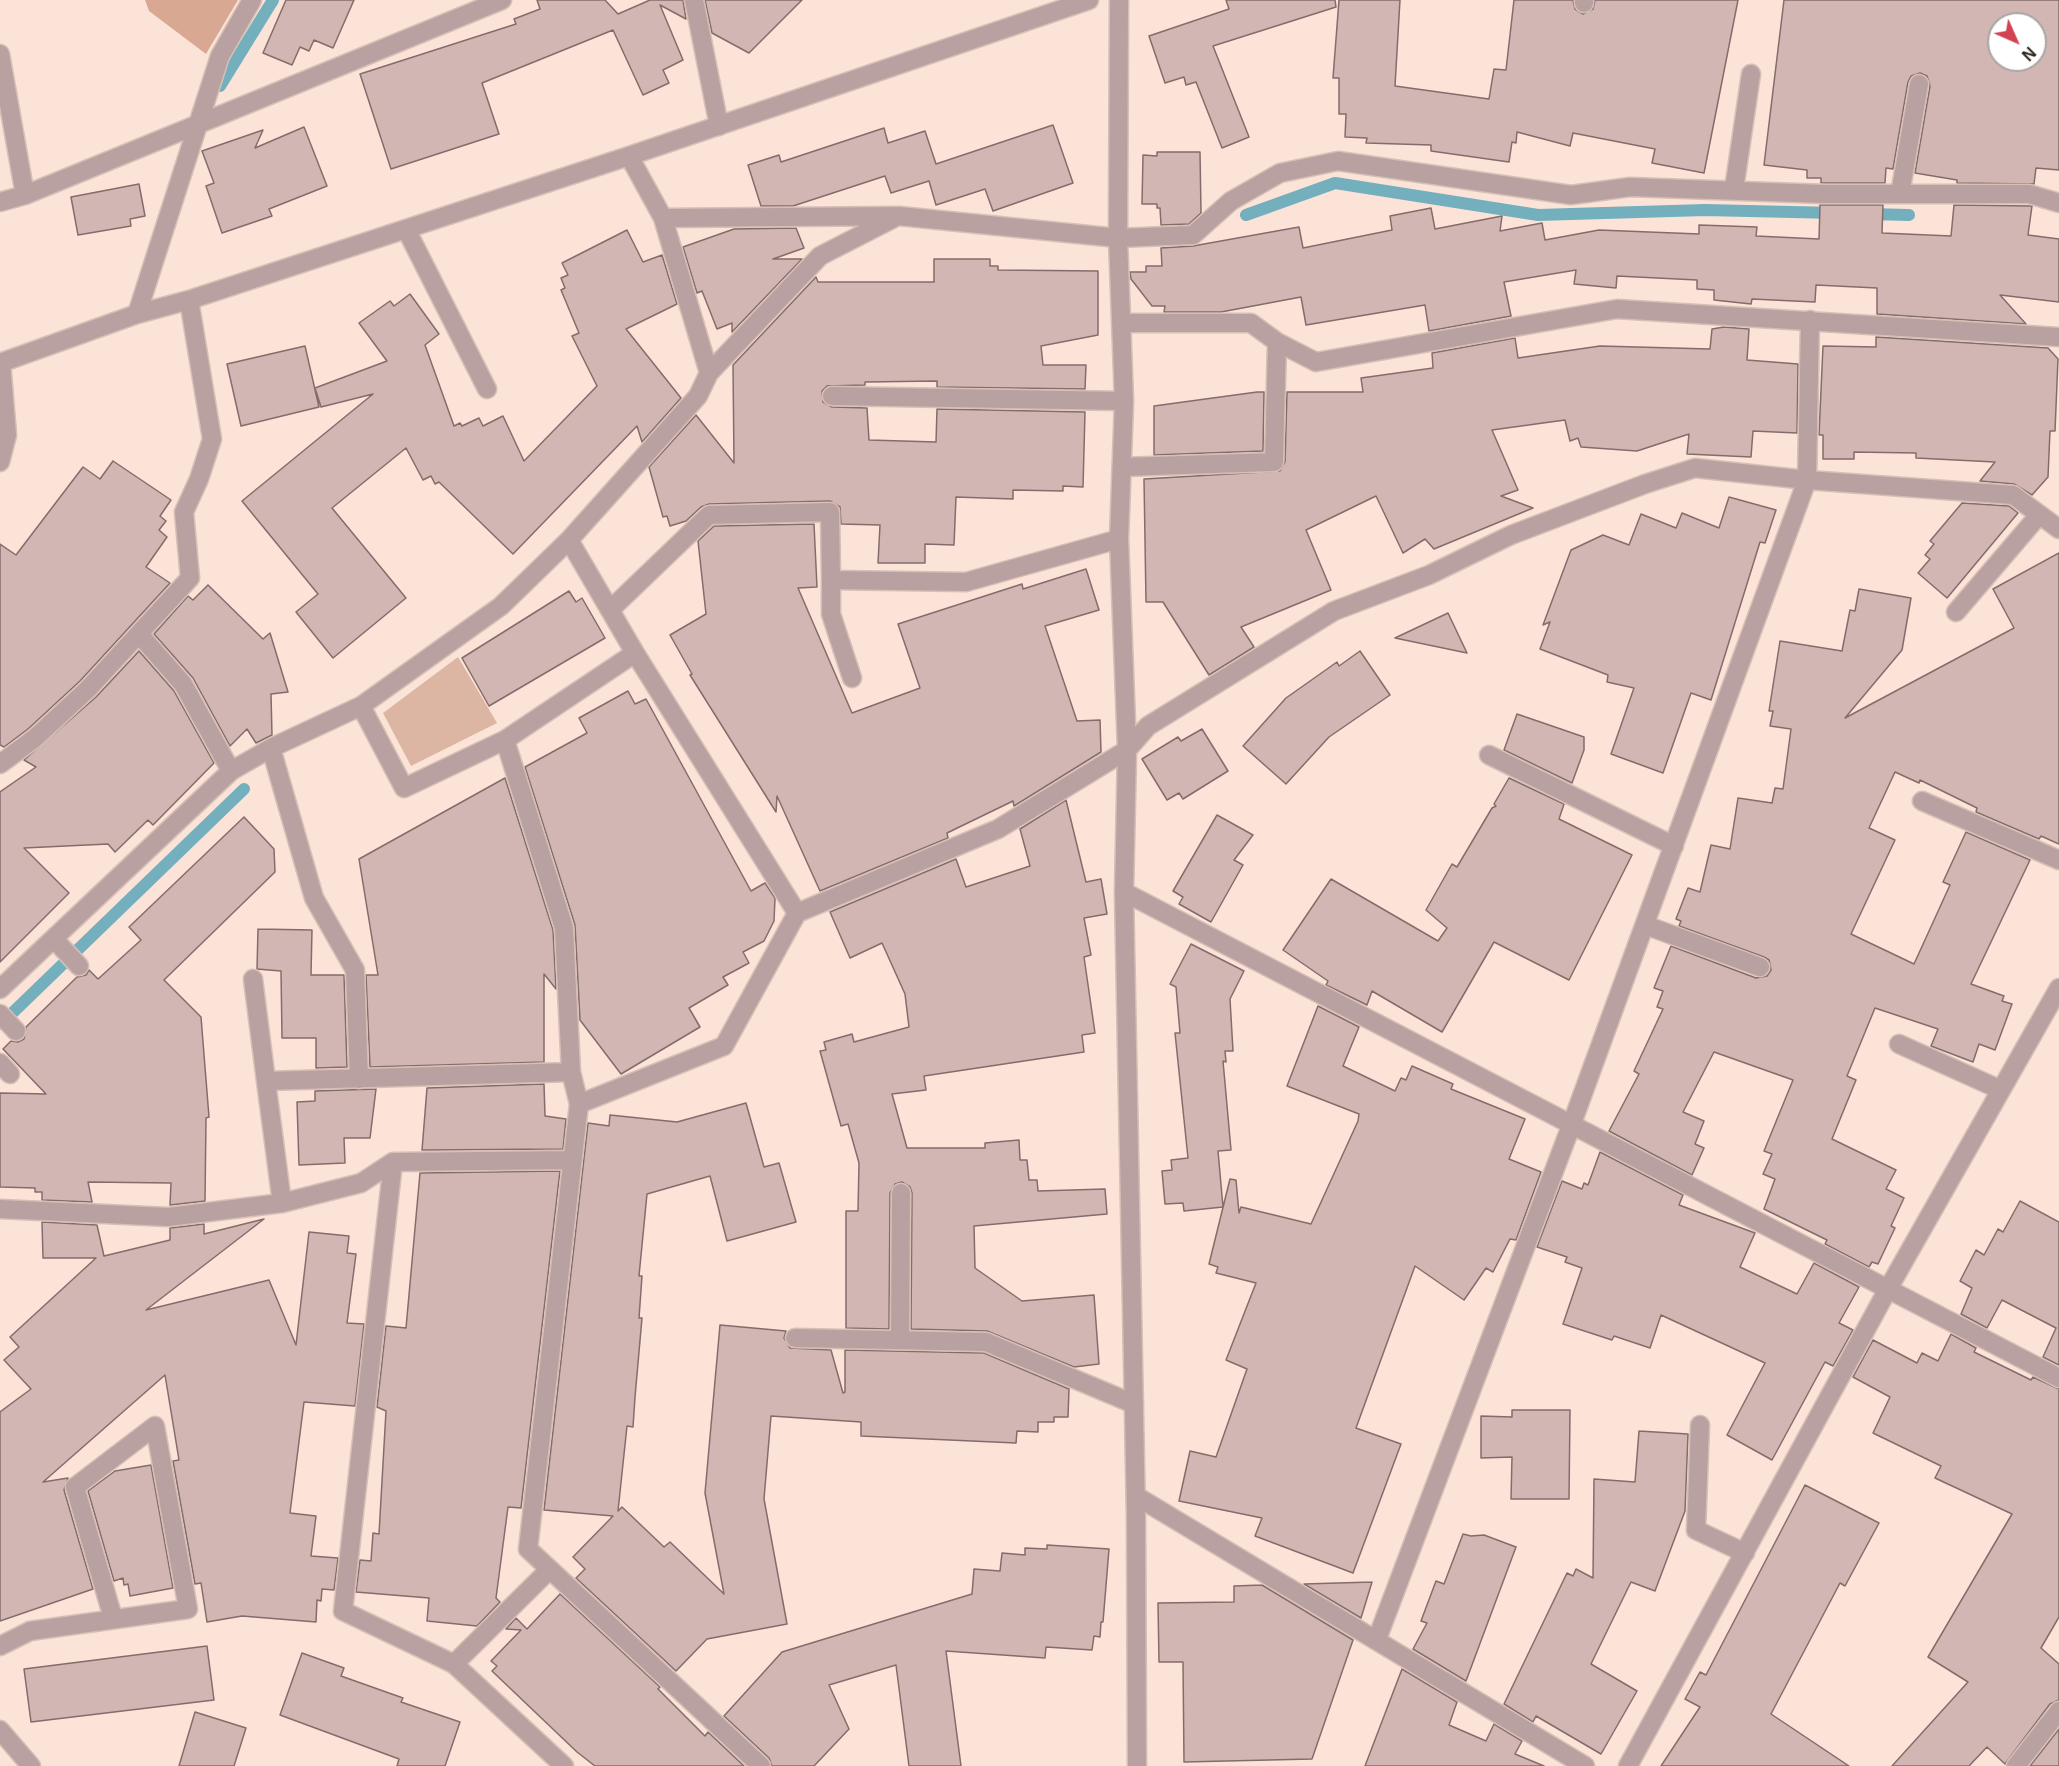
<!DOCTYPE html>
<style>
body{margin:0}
#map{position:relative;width:2059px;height:1766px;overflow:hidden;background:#fce3d8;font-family:Helvetica,sans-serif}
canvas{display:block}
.north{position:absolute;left:1987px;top:12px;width:60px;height:60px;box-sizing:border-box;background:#fff;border:2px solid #a9a6a4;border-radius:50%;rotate:135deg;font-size:16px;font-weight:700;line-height:24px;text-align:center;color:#29201c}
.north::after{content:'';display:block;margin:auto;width:21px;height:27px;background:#d34251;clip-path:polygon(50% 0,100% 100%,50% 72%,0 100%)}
</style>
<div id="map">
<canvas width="2059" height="1766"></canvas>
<div class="north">N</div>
</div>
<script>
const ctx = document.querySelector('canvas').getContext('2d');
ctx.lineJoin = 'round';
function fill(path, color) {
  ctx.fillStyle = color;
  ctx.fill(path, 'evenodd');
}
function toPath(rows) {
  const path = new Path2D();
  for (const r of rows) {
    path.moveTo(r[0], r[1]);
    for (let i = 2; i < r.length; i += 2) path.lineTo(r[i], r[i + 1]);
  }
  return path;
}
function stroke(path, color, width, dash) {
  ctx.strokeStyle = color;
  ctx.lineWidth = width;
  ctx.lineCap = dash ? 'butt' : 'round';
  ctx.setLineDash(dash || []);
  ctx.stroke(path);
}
fill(toPath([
 [458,657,497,723,411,766,383,713]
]), '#ddb5a3');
fill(toPath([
 [145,0,238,0,206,54,149,11]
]), '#d8a892');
stroke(toPath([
 [220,86,273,0],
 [1868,214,1909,215],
 [1246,215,1335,183,1538,215,1705,210,1836,213],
 [1,1024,244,789]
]), '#74afbe', 12);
const building = toPath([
 [286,0,354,0,333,48,314,40,309,51,300,47,292,65,263,53,286,0],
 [537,0,605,0,618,14,650,0,683,0,686,19,660,5,683,60,663,70,669,83,643,95,613,30,482,83,499,134,391,169,360,74,516,24,514,19,540,9,537,0],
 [705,0,802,0,749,53,712,33,705,0],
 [1226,0,1335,0,1336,7,1213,46,1249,137,1222,148,1196,82,1186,85,1184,77,1165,83,1149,36,1229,9,1226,0],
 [1339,0,1400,0,1395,86,1489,99,1494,69,1506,70,1514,0,1573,0,1575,9,1583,14,1593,9,1595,0,1738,0,1704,173,1652,163,1655,149,1573,133,1570,146,1517,132,1516,143,1512,142,1509,162,1431,151,1431,145,1366,143,1367,138,1345,137,1346,114,1339,114,1339,78,1333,78,1339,0],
 [1784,0,2059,0,2059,170,2036,168,2034,184,1957,183,1957,180,1915,173,1930,86,1927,76,1920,73,1911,76,1908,82,1893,169,1886,168,1885,183,1821,183,1821,178,1807,178,1807,170,1764,165,1784,0],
 [1999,24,2035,24,2035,60,1999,60,1999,24],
 [1053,125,1073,183,993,211,985,189,936,205,929,181,891,193,885,176,793,206,761,206,748,165,779,155,781,162,884,128,888,143,925,131,936,164,1053,125],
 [304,127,327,186,269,209,272,216,222,233,206,186,214,183,202,151,263,130,255,148,304,127],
 [1157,152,1200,152,1201,213,1189,224,1161,225,1160,208,1157,208,1157,204,1142,204,1143,155,1157,156,1157,152],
 [139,184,145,216,130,219,131,226,78,235,71,197,139,184],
 [1820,205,1883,205,1882,233,1951,236,1954,205,2032,206,2028,235,2059,239,2059,302,2000,295,2026,324,1877,314,1877,288,1816,285,1815,302,1752,299,1751,304,1714,300,1714,290,1697,289,1697,280,1617,276,1616,288,1574,284,1576,270,1504,282,1511,316,1429,331,1425,305,1306,325,1301,297,1221,312,1164,312,1165,306,1152,306,1131,279,1130,272,1146,272,1146,266,1162,266,1161,248,1193,246,1299,227,1303,248,1392,230,1390,216,1431,208,1435,229,1502,216,1500,231,1542,223,1545,240,1599,230,1699,234,1699,225,1757,227,1756,236,1819,239,1820,205],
 [796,228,804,248,773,259,802,259,732,332,732,323,717,329,702,291,697,293,683,247,734,229,796,228],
 [627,230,643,262,662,255,677,304,626,329,681,398,642,442,637,426,513,554,439,482,435,484,431,476,423,480,406,448,332,508,406,598,333,658,296,612,318,594,242,501,373,394,321,407,315,388,387,361,359,323,390,301,394,306,410,294,439,334,425,345,454,426,460,423,462,426,479,418,483,426,503,416,524,461,597,386,572,336,579,333,561,290,565,288,561,278,568,275,562,263,627,230],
 [934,259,990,259,990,266,998,266,998,270,1098,271,1098,335,1041,346,1043,365,1086,365,1085,389,937,387,937,381,865,382,865,385,827,386,822,391,823,402,832,407,867,408,869,440,936,442,937,409,1085,412,1083,487,1063,486,1063,491,1013,490,1013,499,956,497,954,545,925,544,925,563,878,563,880,525,841,524,840,507,830,501,709,504,701,507,686,521,670,526,667,516,663,517,649,467,696,415,734,463,733,365,816,277,818,282,934,282,934,259],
 [1724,327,1749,329,1747,360,1798,364,1797,433,1753,431,1751,457,1687,454,1689,434,1637,451,1581,447,1578,438,1570,441,1565,420,1492,430,1518,490,1501,496,1533,508,1434,549,1425,539,1403,553,1376,496,1306,530,1331,590,1241,627,1254,647,1209,675,1163,602,1146,602,1144,479,1280,471,1285,462,1287,392,1363,392,1361,378,1433,368,1432,353,1515,338,1518,358,1600,346,1710,349,1712,329,1724,327],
 [1876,337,2048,348,2058,359,2055,431,2050,431,2048,477,2032,495,2014,484,1980,481,1995,462,1916,458,1916,453,1854,452,1854,459,1823,459,1823,435,1819,435,1823,346,1876,347,1876,337],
 [305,346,319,407,241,426,227,364,305,346],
 [1257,392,1264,392,1263,451,1154,455,1154,406,1257,392],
 [113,461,171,500,160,516,166,521,159,530,167,537,146,567,170,583,80,681,28,729,4,747,0,745,0,544,16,555,83,467,100,479,113,461],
 [1729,497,1776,510,1765,543,1760,542,1711,700,1691,693,1663,773,1611,754,1634,688,1607,682,1608,675,1540,649,1550,622,1543,625,1571,550,1603,535,1629,545,1641,514,1676,528,1682,513,1719,528,1729,497],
 [1962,503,2009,506,2018,513,1947,598,1918,573,1930,559,1925,555,1934,544,1930,541,1962,503],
 [814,524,817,587,798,588,852,713,920,688,898,624,1022,584,1023,589,1086,569,1099,610,1045,626,1077,721,1100,720,1101,752,1014,806,1013,801,947,833,948,838,820,891,777,796,776,812,690,675,692,674,670,635,706,614,698,541,714,526,814,524],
 [2059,553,2059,844,2041,836,2039,839,1976,812,1977,808,1920,780,1919,783,1895,772,1869,828,1895,840,1851,934,1914,964,1950,885,1943,882,1966,832,2030,860,1971,984,2004,996,2002,1001,2012,1004,1995,1050,1979,1044,1973,1062,1931,1046,1938,1029,1875,1008,1847,1076,1856,1080,1832,1139,1896,1170,1886,1189,1904,1198,1891,1226,1895,1228,1878,1264,1872,1262,1869,1267,1825,1244,1827,1240,1764,1209,1775,1179,1763,1174,1772,1154,1764,1151,1793,1080,1714,1052,1683,1112,1704,1121,1695,1144,1704,1148,1692,1175,1609,1131,1639,1074,1634,1071,1663,1009,1657,1007,1663,991,1654,988,1671,946,1756,978,1767,976,1771,970,1769,960,1764,957,1679,926,1681,921,1676,919,1688,888,1700,892,1711,845,1730,849,1738,798,1772,803,1775,788,1783,789,1791,729,1770,726,1773,711,1769,711,1780,641,1842,651,1850,610,1855,611,1859,589,1911,598,1902,650,1845,718,2014,628,1993,589,2059,553],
 [208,585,263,639,270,633,288,692,271,694,272,735,256,743,247,729,230,746,193,678,154,634,188,596,193,600,208,585],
 [569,591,576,602,582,598,605,638,489,706,462,658,569,591],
 [1448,613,1467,653,1395,638,1448,613],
 [139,651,174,691,214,763,153,825,148,820,115,852,108,844,24,848,69,893,0,962,0,792,36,767,24,760,96,697,139,651],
 [1360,651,1390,695,1329,737,1286,784,1243,746,1286,698,1337,662,1339,666,1360,651],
 [628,691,635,704,646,699,751,891,765,883,775,898,774,921,764,941,743,952,749,963,723,977,728,985,689,1008,700,1027,621,1074,580,1020,575,925,525,767,587,733,579,718,628,691],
 [1517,714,1584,737,1584,750,1572,783,1504,750,1517,714],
 [1202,729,1228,771,1183,799,1179,793,1167,800,1142,759,1178,737,1181,741,1202,729],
 [505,778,553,930,556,989,544,974,544,1062,370,1067,366,975,378,975,359,859,505,778],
 [1509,778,1564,804,1559,819,1632,855,1569,980,1494,942,1442,1032,1372,991,1367,1005,1326,985,1328,981,1283,950,1331,879,1438,941,1447,928,1426,910,1452,864,1457,867,1492,808,1496,806,1494,804,1509,778],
 [1066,800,1086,882,1101,879,1107,914,1084,918,1091,955,1084,957,1095,1033,1082,1035,1084,1052,924,1076,926,1090,892,1094,907,1148,985,1148,985,1143,1019,1140,1020,1160,1027,1160,1029,1180,1037,1180,1038,1191,1105,1189,1107,1214,974,1226,975,1268,1022,1301,1094,1295,1099,1364,1074,1367,987,1331,911,1329,912,1193,910,1187,902,1182,895,1184,890,1193,889,1329,846,1328,846,1211,858,1211,859,1163,848,1124,841,1126,820,1051,826,1050,824,1042,852,1034,854,1042,909,1027,905,994,882,943,850,958,830,912,956,859,966,887,1030,866,1020,829,1066,800],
 [1217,815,1253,835,1234,860,1243,865,1211,922,1179,904,1183,897,1173,891,1217,815],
 [244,817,274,849,275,872,164,980,201,1017,209,1117,206,1118,205,1201,170,1205,171,1183,88,1182,92,1202,42,1200,42,1192,35,1192,35,1188,0,1187,0,1093,46,1094,3,1049,11,1041,18,1042,24,1039,26,1027,77,977,86,975,89,970,98,979,141,940,129,927,244,817],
 [258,929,312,930,311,975,344,975,347,1067,316,1068,316,1038,282,1038,281,971,257,969,258,929],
 [1191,944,1244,971,1230,999,1233,1051,1225,1051,1226,1062,1223,1061,1231,1150,1218,1151,1223,1207,1184,1211,1183,1203,1165,1204,1162,1171,1172,1170,1171,1160,1188,1158,1175,1033,1180,1033,1176,987,1170,984,1191,944],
 [1318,1006,1359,1027,1343,1066,1395,1091,1401,1078,1406,1080,1412,1066,1453,1084,1451,1089,1525,1119,1509,1159,1541,1172,1516,1240,1510,1239,1493,1272,1486,1268,1464,1300,1415,1266,1356,1428,1401,1444,1353,1573,1255,1536,1262,1518,1179,1501,1190,1451,1216,1457,1247,1369,1226,1360,1256,1283,1216,1273,1218,1267,1209,1264,1230,1179,1236,1180,1239,1213,1241,1207,1311,1224,1358,1121,1359,1114,1287,1086,1318,1006],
 [544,1084,545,1116,566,1119,563,1149,422,1150,427,1088,544,1084],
 [376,1089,370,1138,344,1138,345,1163,299,1165,297,1102,315,1101,315,1091,376,1089],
 [746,1103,764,1167,779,1163,796,1222,727,1241,710,1176,647,1194,639,1276,642,1276,639,1318,642,1318,635,1397,633,1427,627,1426,618,1511,622,1507,664,1547,670,1542,724,1594,705,1493,720,1325,786,1331,784,1338,790,1348,831,1350,843,1393,845,1392,845,1350,984,1353,1069,1389,1068,1417,1054,1417,1054,1422,1038,1422,1038,1432,1017,1431,1016,1443,861,1436,861,1422,771,1416,764,1499,787,1624,707,1639,676,1671,576,1578,585,1569,573,1557,613,1516,544,1510,588,1123,609,1126,610,1115,677,1122,746,1103],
 [1600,1152,1683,1195,1679,1205,1755,1233,1740,1267,1797,1294,1814,1263,1859,1287,1839,1323,1853,1330,1833,1366,1825,1362,1772,1460,1727,1435,1765,1363,1661,1315,1650,1348,1614,1336,1612,1340,1563,1324,1582,1268,1565,1262,1567,1257,1537,1247,1562,1181,1582,1189,1584,1183,1588,1185,1600,1152],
 [560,1171,521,1508,508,1507,496,1598,500,1602,477,1626,427,1621,429,1598,356,1592,360,1560,371,1561,373,1533,379,1534,386,1411,377,1407,386,1326,406,1328,420,1173,560,1171],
 [2020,1201,2059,1222,2059,1365,2043,1357,2056,1328,2002,1300,1987,1328,1961,1314,1972,1288,1960,1281,1976,1250,1984,1255,1998,1229,2003,1232,2020,1201],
 [264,1219,146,1310,269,1280,296,1345,309,1232,349,1236,347,1253,356,1254,347,1323,364,1324,355,1406,304,1402,290,1513,316,1516,311,1556,338,1558,334,1590,322,1589,321,1601,317,1600,316,1622,242,1616,207,1622,201,1583,195,1584,173,1461,179,1460,165,1375,43,1482,68,1478,64,1490,93,1589,0,1621,0,1412,31,1389,4,1360,19,1347,10,1337,96,1258,43,1258,42,1222,97,1225,104,1256,170,1240,170,1228,204,1224,204,1234,264,1219],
 [1951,1334,1976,1348,1974,1352,2031,1380,2033,1377,2059,1389,2059,1617,2041,1648,2059,1664,2059,1700,2050,1704,2005,1764,1987,1747,1969,1766,1892,1766,1968,1682,1928,1657,2012,1514,1935,1478,1941,1466,1873,1433,1890,1397,1853,1377,1873,1340,1917,1363,1922,1353,1938,1361,1951,1334],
 [1512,1410,1570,1410,1569,1499,1511,1499,1512,1457,1481,1458,1481,1416,1512,1417,1512,1410],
 [1639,1431,1688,1434,1685,1511,1655,1591,1631,1582,1591,1664,1637,1691,1601,1754,1536,1716,1533,1722,1504,1704,1567,1573,1573,1576,1576,1569,1593,1578,1594,1479,1635,1482,1639,1431],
 [151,1465,173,1588,130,1596,128,1584,124,1585,123,1578,114,1581,88,1491,115,1471,151,1465],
 [1805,1485,1879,1523,1845,1586,1840,1583,1771,1714,1849,1766,1661,1766,1700,1707,1685,1699,1700,1672,1706,1675,1805,1485],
 [1463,1534,1471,1536,1484,1535,1516,1547,1466,1681,1413,1649,1427,1623,1421,1621,1436,1581,1444,1584,1463,1534],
 [1047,1545,1109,1549,1103,1622,1101,1622,1100,1637,1094,1636,1092,1650,1046,1647,1045,1658,946,1651,961,1766,909,1766,896,1665,829,1685,849,1729,814,1766,772,1766,769,1758,724,1716,782,1652,972,1594,974,1569,1000,1571,1002,1553,1025,1555,1025,1548,1047,1549,1047,1545],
 [1372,1582,1361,1618,1304,1584,1372,1582],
 [1262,1585,1353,1640,1312,1759,1184,1762,1183,1662,1159,1662,1158,1603,1234,1602,1234,1586,1262,1585],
 [560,1594,660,1687,658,1689,705,1736,708,1732,744,1766,595,1766,577,1752,492,1671,497,1666,491,1661,521,1630,506,1629,516,1618,527,1629,560,1594],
 [207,1646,214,1700,31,1722,24,1669,207,1646],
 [302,1653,344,1668,341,1676,403,1698,401,1702,460,1722,445,1766,397,1766,399,1759,280,1715,302,1653],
 [1402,1669,1457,1702,1449,1725,1486,1741,1494,1724,1522,1741,1515,1754,1544,1766,1365,1766,1402,1669],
 [195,1712,246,1728,234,1766,179,1766,195,1712],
 [2059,1729,2059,1766,2030,1766,2059,1729]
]);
fill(building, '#d2b6b4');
stroke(building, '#846c6a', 1.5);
const minor = toPath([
 [694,0,719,126],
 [1119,0,1118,238,1124,401,1119,539,1127,750,1124,892,1136,1517,1137,1766],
 [1584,3,1584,0],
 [0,54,25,195],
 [1734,189,1751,74],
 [1900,194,1919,84],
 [0,202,25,195,502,0],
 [663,218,899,216,1118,238,1193,235,1231,201,1280,173,1338,161,1571,195,1630,187,1825,194,2029,194,2059,203],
 [406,229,487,389],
 [137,314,220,56,252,0],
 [1123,323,1251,323,1277,342,1316,362,1617,309,2059,337],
 [0,363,137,314,189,300,629,156,1089,0],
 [709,373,820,256,894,218],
 [832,396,1124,401],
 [0,462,7,435,1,362],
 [1122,467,1274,462,1277,342],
 [569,540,635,653,797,913],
 [831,580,831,614,852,678],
 [611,609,709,515,830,512,831,580,966,582,1119,539],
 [1956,612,2039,515],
 [139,634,183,684,231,771],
 [361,706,404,788,505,740,564,928,571,1072,579,1104,528,1549,761,1766],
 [505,740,635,653],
 [271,748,314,898,355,970,359,1079],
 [1489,755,1674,846],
 [0,764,35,738,88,689,190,578,184,512,199,479,212,439,189,300],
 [1922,801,2059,860],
 [1124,892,2059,1378],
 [1645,925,1760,967],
 [54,939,79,966],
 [253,979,266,1081],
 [0,989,231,771,271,748,361,706,501,606,569,540,698,396,709,373,663,218,629,156],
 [0,1014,16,1031],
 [1899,1044,2001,1090],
 [0,1063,10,1074],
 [579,1104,724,1046,797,913,998,829,1127,750,1148,726,1334,611,1429,575,1511,535,1645,484,1695,468,1807,480,2013,495,2059,529],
 [393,1162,343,1611,454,1664,564,1766],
 [282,1203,266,1081,571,1072],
 [0,1209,168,1217,282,1203,361,1183,393,1162,571,1160],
 [795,1338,986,1342,1134,1404],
 [900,1340,901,1193],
 [1700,1425,1696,1530,1745,1553],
 [1136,1496,1585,1766],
 [1377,1639,1571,1126,1807,480,1810,320],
 [0,1646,30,1631,188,1609,155,1426,75,1487,113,1618],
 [454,1664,549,1570],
 [0,1730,31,1766],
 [1628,1766,1888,1289,2059,988],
 [2016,1766,2059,1711]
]);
stroke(minor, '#d6c0b6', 21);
stroke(minor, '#baa1a1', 18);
</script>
